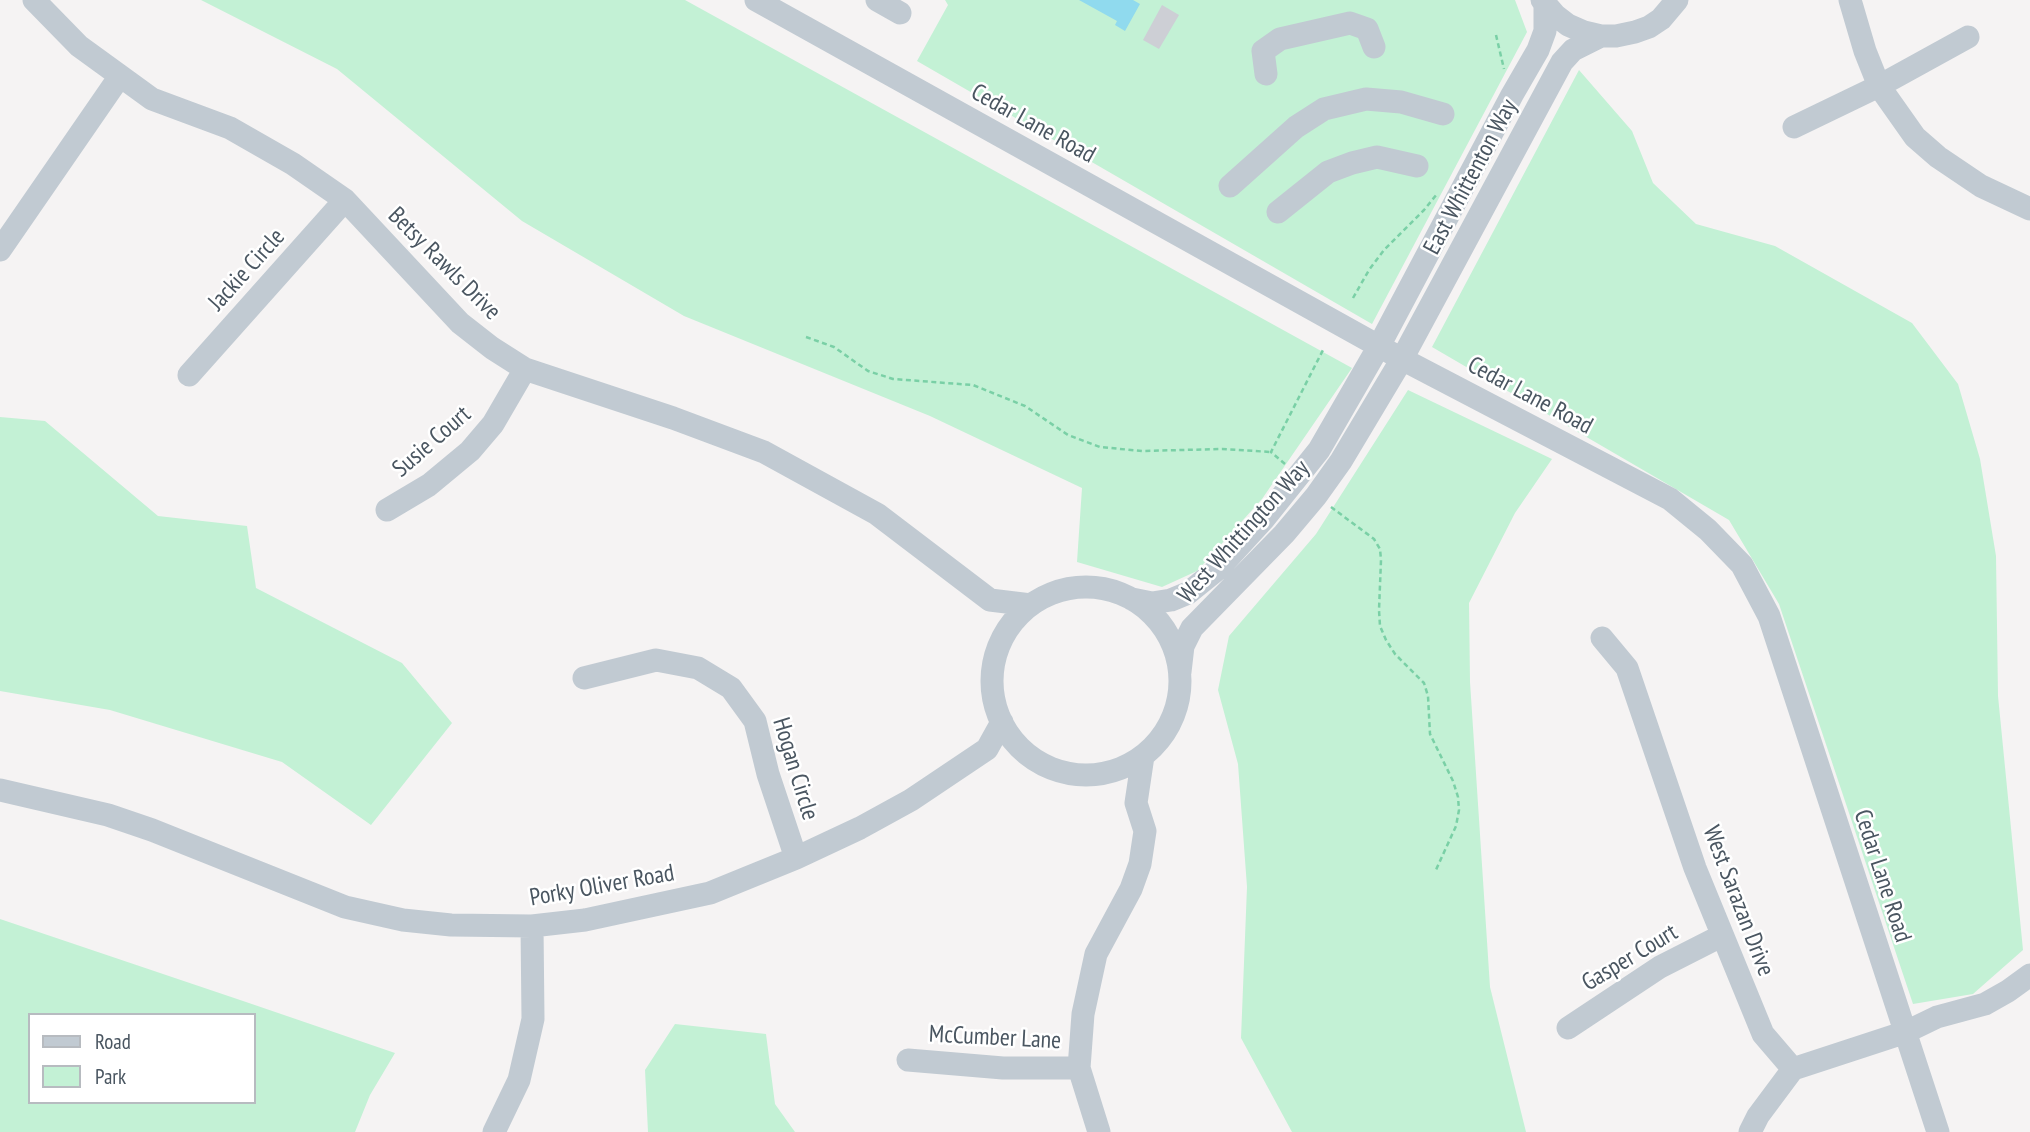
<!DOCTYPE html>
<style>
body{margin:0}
#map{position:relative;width:2030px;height:1132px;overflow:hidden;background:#f5f3f3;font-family:"PT Sans Narrow",sans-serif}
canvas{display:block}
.legend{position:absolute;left:28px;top:1013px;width:228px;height:91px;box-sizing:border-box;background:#fff;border:2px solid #b7bbc0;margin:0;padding:9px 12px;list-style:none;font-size:21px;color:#4a5661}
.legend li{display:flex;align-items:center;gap:14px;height:35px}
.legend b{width:35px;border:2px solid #b7bbc0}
</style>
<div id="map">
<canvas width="2030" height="1132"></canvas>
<ul class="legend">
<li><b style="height:9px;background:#c1cad2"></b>Road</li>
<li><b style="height:19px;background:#c3f1d5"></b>Park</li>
</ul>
</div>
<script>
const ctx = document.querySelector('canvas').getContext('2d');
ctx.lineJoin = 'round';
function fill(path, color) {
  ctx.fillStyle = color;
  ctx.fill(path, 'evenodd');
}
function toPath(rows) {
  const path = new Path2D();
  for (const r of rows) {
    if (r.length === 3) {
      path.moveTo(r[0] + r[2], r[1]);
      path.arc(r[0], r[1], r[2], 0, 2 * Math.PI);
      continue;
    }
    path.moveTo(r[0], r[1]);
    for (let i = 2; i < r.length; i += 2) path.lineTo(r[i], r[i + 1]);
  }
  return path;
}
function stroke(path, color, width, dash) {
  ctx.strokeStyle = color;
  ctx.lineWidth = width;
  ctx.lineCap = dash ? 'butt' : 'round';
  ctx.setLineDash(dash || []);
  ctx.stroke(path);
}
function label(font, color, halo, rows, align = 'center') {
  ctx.font = font + ' "PT Sans Narrow",sans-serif';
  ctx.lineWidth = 5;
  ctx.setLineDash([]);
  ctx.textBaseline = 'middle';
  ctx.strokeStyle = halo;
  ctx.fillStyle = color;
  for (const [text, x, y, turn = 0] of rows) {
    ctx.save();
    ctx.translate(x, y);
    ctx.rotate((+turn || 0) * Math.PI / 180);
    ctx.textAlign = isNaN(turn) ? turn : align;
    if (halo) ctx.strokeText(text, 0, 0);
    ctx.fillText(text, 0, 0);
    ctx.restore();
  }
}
fill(toPath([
 [201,0,685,0,1352,368,1262,499,1197,571,1162,587,1077,562,1082,488,930,416,684,316,522,221,337,69],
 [945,0,1515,0,1527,32,1372,324,917,61,948,5],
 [1579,70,1632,131,1653,183,1696,224,1775,246,1912,323,1958,384,1980,459,1996,556,1998,696,2023,950,1973,994,1913,1004,1779,604,1729,520,1432,347],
 [1408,390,1552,459,1515,513,1469,603,1470,682,1490,987,1526,1132,1292,1132,1241,1038,1247,887,1238,764,1218,690,1229,636,1316,534],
 [0,417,45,421,158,516,247,526,256,588,402,663,452,723,371,825,282,762,110,710,0,691],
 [0,919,246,1002,395,1053,370,1095,355,1132,0,1132],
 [30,1015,254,1015,254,1102,30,1102],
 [675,1024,766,1034,775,1104,795,1132,648,1132,645,1070]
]), '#c3f1d5');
fill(toPath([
 [1079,0,1133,0,1140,4,1125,31,1115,25,1117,21]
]), '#90daee');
fill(toPath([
 [1162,5,1179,15,1159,49,1143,40]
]), '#cdcfd5');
stroke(toPath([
 [1496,35,1504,69],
 [1353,298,1369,270,1384,250,1424,210,1437,194],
 [806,337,834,347,868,371,893,379,973,385,1025,406,1068,435,1100,447,1142,451,1222,449,1271,452],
 [1285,464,1271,452,1323,350],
 [1331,507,1374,539,1380,549,1381,560,1379,610,1380,626,1386,640,1395,654,1424,683,1428,696,1430,734,1453,781,1458,797,1459,810,1456,826,1435,872]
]), '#7ad0a6', 2.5, [5, 3.5]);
stroke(toPath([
 [34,0,79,46,152,99,230,128,293,164,345,200,460,323,492,348,525,369,673,418,764,452,877,514,990,600,1031,605],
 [756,0,1402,359,1670,499,1708,530,1742,565,1769,616,1938,1132],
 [877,0,900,13],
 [1542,0,1555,15,1568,25,1584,32,1601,36,1616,36,1635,32,1649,27,1661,19,1677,0],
 [1850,0,1865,51,1879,86,1915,137,1938,157,1981,186,2030,209],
 [1266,74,1263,51,1280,39,1350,23,1367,29,1374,47],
 [1794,127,1879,86,1968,37],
 [1230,186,1296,127,1324,109,1366,99,1401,102,1443,114],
 [1278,212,1328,172,1352,163,1377,157,1417,166],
 [0,250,120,76],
 [189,375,345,200],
 [387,510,429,485,470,451,493,424,525,369],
 [1086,681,94],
 [1132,599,1152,603,1171,600,1188,593,1219,568,1263,520,1319,450,1379,346,1512,95,1538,50,1545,31,1545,5],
 [1602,638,1627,668,1695,868,1763,1034,1793,1069,1906,1032,1937,1017,1985,1004,2008,991,2030,975],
 [1180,672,1183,646,1192,628,1284,534,1316,496,1341,461,1402,359,1562,62,1573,50,1601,36],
 [584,678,656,660,698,668,731,688,755,721,768,774,796,858],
 [0,790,108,815,152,830,345,907,403,920,451,925,532,926,585,920,710,893,796,858,860,828,911,800,987,749,1002,722],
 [1568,1028,1660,967,1721,936],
 [908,1060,1003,1068,1079,1068],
 [494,1132,519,1080,533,1019,532,926],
 [1099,1132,1079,1068,1083,1014,1096,954,1131,889,1140,864,1145,831,1136,803,1143,756],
 [1750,1132,1758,1116,1793,1069]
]), '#c1cad2', 23);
label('24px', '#4a5661', '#fff', [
 ["Cedar Lane Road",1033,124,29],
 ["East Whittenton Way",1471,177,-62],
 ["Betsy Rawls Drive",444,264,45],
 ["Jackie Circle",247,270,-48],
 ["Cedar Lane Road",1530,396,28],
 ["Susie Court",432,442,-41],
 ["West Whittington Way",1244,532,-48],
 ["Hogan Circle",795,769,73],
 ["Cedar Lane Road",1882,876,72],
 ["Porky Oliver Road",602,886,-10],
 ["West Sarazan Drive",1738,901,69],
 ["Gasper Court",1630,958,-31],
 ["McCumber Lane",995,1038,3]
]);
</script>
